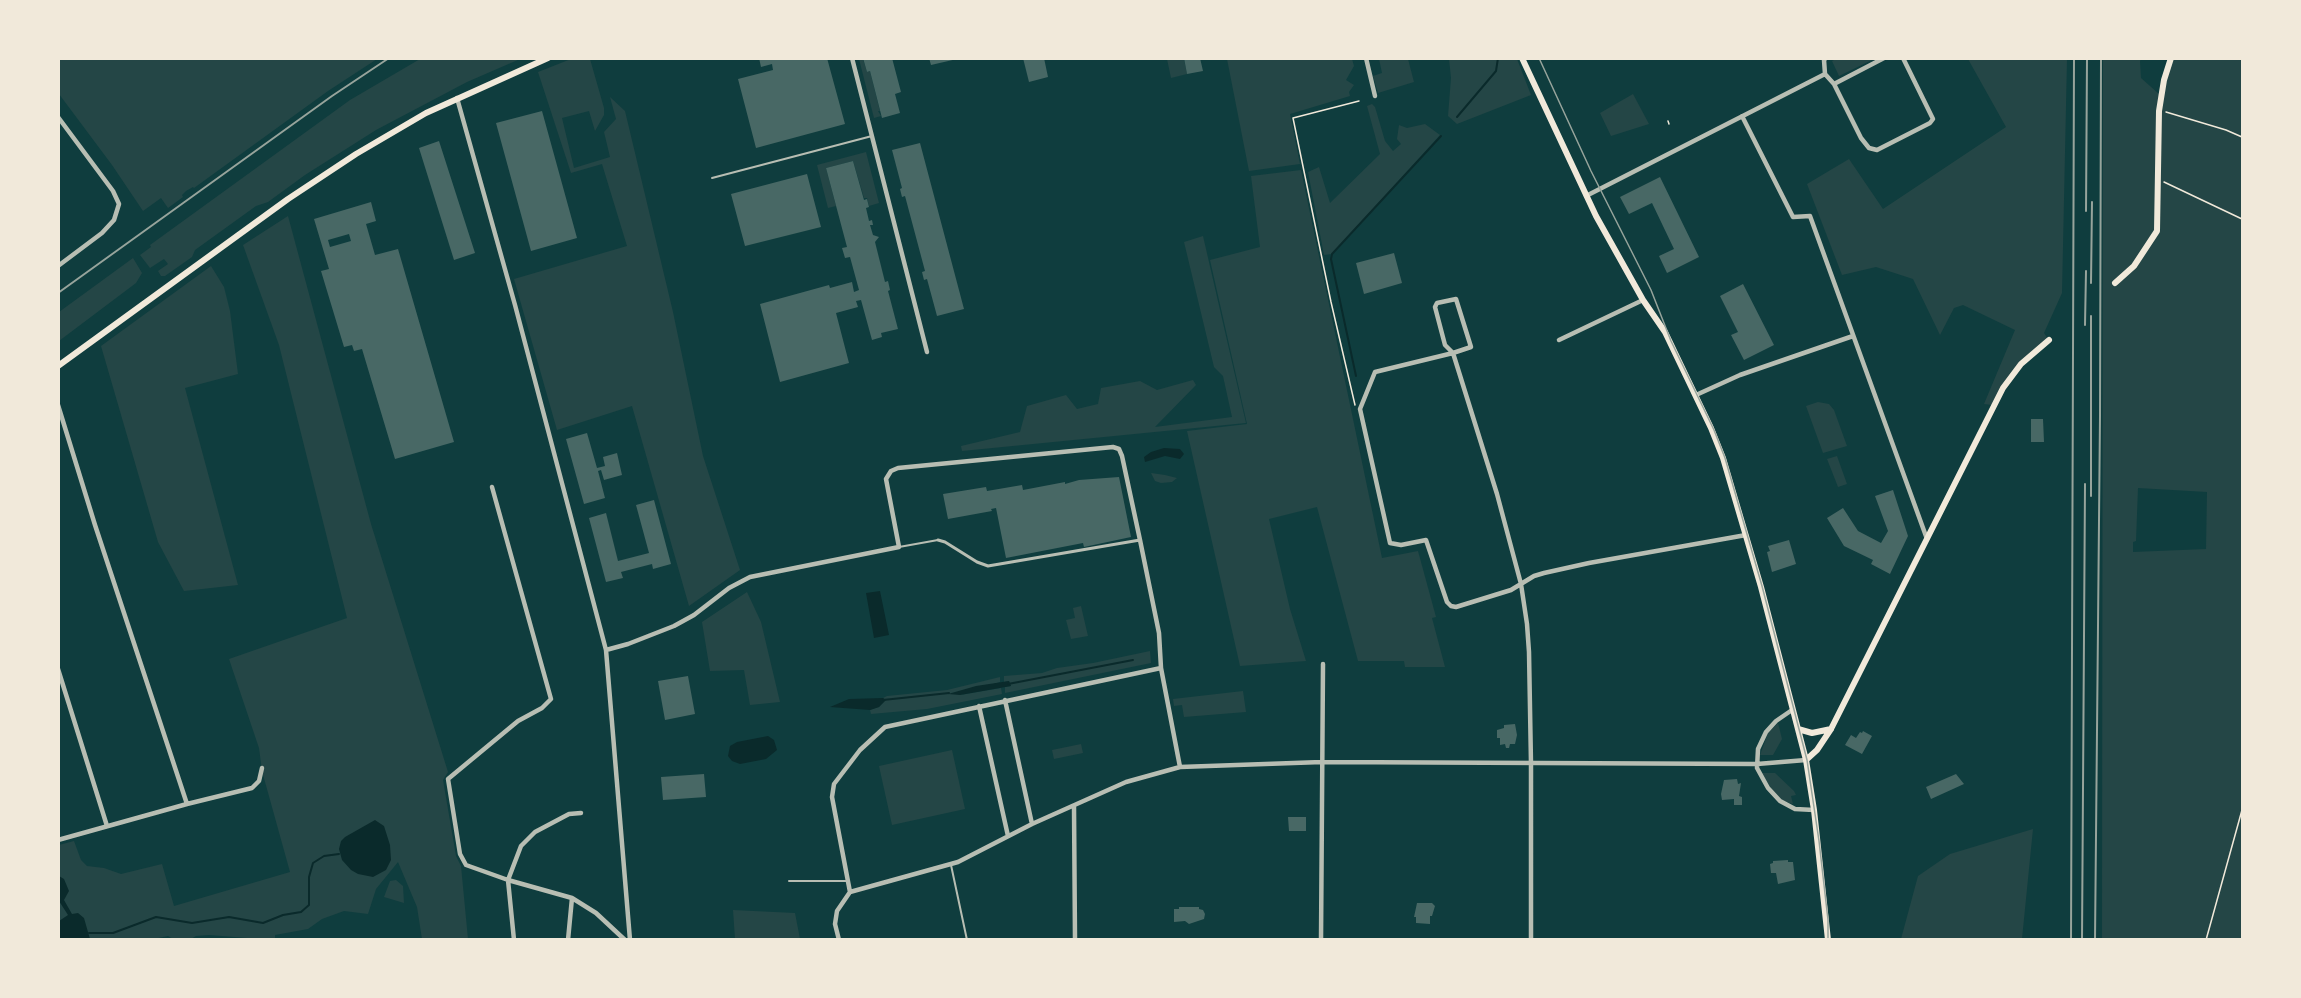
<!DOCTYPE html>
<style>
body{margin:0}
#map{position:relative;width:2301px;height:998px;overflow:hidden;background:#0f3d3e;font-family:"Roboto Condensed",sans-serif}
canvas{display:block}
.frame{position:absolute;inset:0;border:60px solid #f1e9da;pointer-events:none}
</style>
<div id="map">
<canvas width="2301" height="998"></canvas>
<div class="frame"></div>
</div>
<script>
const ctx = document.querySelector('canvas').getContext('2d');
ctx.lineJoin = 'round';
function fill(path, color) {
  ctx.fillStyle = color;
  ctx.fill(path, 'evenodd');
}
function toPath(rows) {
  const path = new Path2D();
  for (const r of rows) {
    path.moveTo(r[0], r[1]);
    for (let i = 2; i < r.length; i += 2) path.lineTo(r[i], r[i + 1]);
  }
  return path;
}
function stroke(path, color, width, dash) {
  ctx.strokeStyle = color;
  ctx.lineWidth = width;
  ctx.lineCap = dash ? 'butt' : 'round';
  ctx.setLineDash(dash || []);
  ctx.stroke(path);
}
fill(toPath([
 [58,59,59,58,377,59,328,91,194,188,193,187,186,191,182,195,183,197,168,208,161,198,143,211,112,165,59,94],
 [420,59,520,59,467,82,376,130,305,175,268,202,256,206,195,250,192,257,165,276,161,276,158,271,168,264,164,259,150,268,140,255,151,247,150,245,350,100],
 [571,59,590,59,604,108,604,115,595,131,589,111,562,118,574,168,610,157,604,132,616,119,610,97,625,111,673,312,703,456,740,570,689,606,632,406,557,430,514,279,627,246,602,164,571,173,538,72],
 [859,59,863,59,867,72,870,71,880,111,878,111,881,116,874,118],
 [1167,59,1184,59,1187,74,1171,78],
 [1227,59,1352,59,1354,66,1346,80,1354,85,1349,92,1350,96,1290,114,1300,164,1249,171],
 [1379,59,1408,59,1414,82,1378,93,1373,76,1382,73],
 [1449,59,1517,59,1531,95,1457,124,1448,116,1451,78],
 [1836,59,1836,58,1874,59,1839,76,1832,61],
 [1968,59,2067,59,2062,293,2044,333,2048,339,2020,363,1992,405,1984,404,2015,330,1963,305,1954,308,1940,335,1913,279,1876,267,1842,275,1807,184,1849,159,1883,209,2006,127],
 [2103,59,2141,59,2140,61,2141,78,2159,94,2170,59,2242,59,2242,939,2102,940],
 [2138,488,2207,492,2206,549,2133,552,2133,542,2136,541],
 [1633,94,1649,124,1611,136,1600,113],
 [1372,104,1375,107,1385,141,1393,151,1401,144,1397,139,1399,125,1407,128,1425,124,1440,135,1332,254,1324,255,1308,172,1319,167,1330,203,1380,154,1367,106],
 [866,152,879,203,869,206,867,198,864,198,853,161,826,168,836,206,828,208,817,165],
 [1301,170,1382,558,1418,551,1436,617,1432,618,1445,667,1405,667,1404,661,1358,661,1317,507,1269,519,1290,609,1306,661,1240,666,1187,431,1247,424,1210,260,1260,247,1251,176],
 [288,216,371,524,448,772,443,780,456,856,461,866,468,939,422,939,417,907,398,862,376,889,368,914,344,911,322,919,308,929,275,935,275,939,248,939,247,938,209,935,196,936,189,940,173,939,168,936,149,940,59,940,59,845,74,841,81,860,87,866,104,868,121,874,162,864,174,906,290,872,262,771,259,748,229,659,347,618,279,345,243,245],
 [1203,236,1246,423,962,451,961,446,1020,432,1027,406,1066,395,1077,409,1098,404,1101,388,1140,381,1157,390,1193,380,1196,385,1155,427,1232,417,1223,376,1214,367,1184,242],
 [133,258,142,273,136,283,59,341,59,312],
 [211,266,224,287,230,311,238,374,185,388,238,585,184,591,158,542,101,346],
 [1818,402,1829,404,1834,410,1847,446,1823,453,1806,406],
 [1837,456,1847,484,1838,487,1827,459],
 [1151,473,1165,475,1177,478,1172,482,1161,483,1155,481],
 [747,592,761,622,780,702,750,705,744,670,710,671,702,622],
 [1081,606,1088,636,1071,639,1066,620,1075,618,1073,608],
 [1150,651,1151,663,1005,693,1005,687,1011,686,1009,681,1004,682,1004,676,1042,673,1057,668,1093,663],
 [1000,677,1000,682,960,695,1001,688,1002,694,927,709,871,714,870,710,879,707,885,700,883,698,887,696,947,690],
 [1243,691,1246,712,1184,717,1182,705,1174,706,1173,699],
 [1778,723,1782,739,1773,755,1760,755,1768,733],
 [1081,744,1083,753,1054,759,1052,750],
 [952,750,965,809,892,825,879,766],
 [1762,773,1775,773,1794,791,1796,795,1791,796,1793,804,1783,801,1774,793],
 [2033,829,2022,939,1901,939,1918,876,1950,854],
 [396,880,403,886,404,903,384,897,390,881],
 [733,910,795,913,800,939,735,939]
]), '#244646');
fill(toPath([
 [1164,448,1180,449,1184,454,1180,459,1165,456,1145,462,1144,457,1151,452],
 [880,591,889,635,874,638,866,593],
 [1009,681,1011,686,960,695,948,694,976,686],
 [883,698,886,700,879,707,870,710,830,707,849,699],
 [768,736,774,740,777,750,766,759,740,764,732,761,728,756,730,746,737,742],
 [375,820,384,826,390,845,391,860,386,870,373,877,358,874,351,870,342,860,339,849,341,841,345,837],
 [59,876,64,879,69,891,64,900,72,914,78,913,84,918,90,939,59,939,59,921,68,915,59,901]
]), '#0a2a2b');
stroke(toPath([
 [1457,117,1496,71,1498,58],
 [1356,376,1331,259,1332,254,1441,136],
 [1008,684,1133,660],
 [883,700,949,693],
 [89,933,113,933,156,917,192,923,229,917,263,923,283,915,301,912,309,905,309,877,313,863,324,856,339,854]
]), '#0a2a2b', 2);
fill(toPath([
 [759,58,827,58,845,124,756,148,738,79,773,70,772,64,761,67],
 [863,58,892,58,901,92,895,94,900,113,882,118,870,71,867,72],
 [929,58,957,58,957,59,931,65],
 [1023,58,1044,58,1048,77,1029,82],
 [1184,58,1200,58,1203,71,1187,74],
 [542,111,577,238,531,251,496,123],
 [439,141,475,253,454,260,419,148],
 [920,143,964,309,937,316,927,279,924,280,922,272,925,271,905,196,902,197,900,189,902,188,892,150],
 [853,161,864,200,867,199,869,207,866,208,869,221,872,220,873,225,870,225,873,235,879,237,875,242,885,282,888,281,890,290,888,291,898,329,881,333,882,337,872,340,861,300,856,301,858,307,836,313,849,363,780,382,760,304,829,285,830,288,852,282,854,292,859,290,850,257,845,258,842,248,847,247,826,168],
 [807,174,821,227,745,246,731,194],
 [1660,177,1699,257,1667,273,1659,256,1674,249,1652,203,1629,214,1620,197],
 [371,202,376,221,366,224,375,255,398,249,454,442,395,459,362,349,354,351,352,345,344,347,321,271,329,269,314,219],
 [349,234,351,241,330,247,328,240],
 [1394,253,1402,283,1364,294,1356,263],
 [1743,284,1774,345,1744,360,1731,335,1738,332,1720,296],
 [2031,419,2043,419,2044,442,2031,442],
 [587,433,597,468,605,466,603,457,617,453,622,475,604,480,601,470,598,471,605,498,584,504,566,439],
 [1119,477,1131,537,1084,547,1083,543,1006,558,996,508,991,509,992,511,948,519,943,494,986,487,987,491,1022,485,1023,490,1065,482,1065,484,1079,480],
 [1893,490,1908,536,1890,574,1871,564,1873,560,1844,546,1827,518,1843,508,1858,531,1881,543,1888,531,1875,496],
 [654,500,671,564,653,569,652,564,621,572,623,578,606,582,589,518,606,513,618,561,649,553,636,505],
 [1789,540,1796,564,1772,572,1767,552,1770,551,1768,546],
 [688,676,695,714,665,720,658,681],
 [1515,724,1517,735,1515,744,1510,744,1509,748,1506,748,1505,744,1500,745,1500,738,1497,738,1497,730,1504,728,1504,725],
 [1863,731,1872,736,1862,754,1845,745,1851,735,1856,738,1860,732,1862,733],
 [704,774,706,797,663,800,661,777],
 [1956,774,1964,784,1931,799,1926,787],
 [1737,779,1738,784,1741,783,1739,796,1742,797,1742,805,1734,805,1734,799,1722,800,1721,794,1724,780],
 [1288,817,1306,817,1306,831,1289,831],
 [1788,860,1788,862,1793,862,1795,880,1778,884,1776,873,1771,873,1770,864,1773,863,1773,861],
 [1417,903,1432,903,1435,906,1432,916,1430,916,1430,924,1416,923,1416,917,1414,917],
 [1179,907,1199,907,1199,909,1203,910,1205,914,1204,919,1189,924,1185,921,1174,922,1174,909,1179,909]
]), '#486865');
stroke(toPath([
 [2166,112,2226,130,2242,137],
 [1668,121,1669,124],
 [2164,182,2242,219],
 [1355,405,1331,302,1293,118,1359,101],
 [2206,940,2242,810]
]), '#f1e9da', 1.5);
stroke(toPath([
 [712,178,872,136],
 [899,547,938,540],
 [951,865,967,940],
 [789,881,847,881]
]), '#b8beb3', 2);
stroke(toPath([
 [938,540,945,542,977,562,988,566,1140,540]
]), '#b8beb3', 3);
stroke(toPath([
 [852,58,927,352],
 [1366,58,1375,96],
 [1826,58,1824,60,1825,74,1834,84,1884,58],
 [1834,84,1861,138,1869,148,1877,150,1930,123,1933,119,1903,58],
 [457,98,515,305,606,650,630,940],
 [1742,116,1793,217,1810,216,1927,539],
 [58,117,113,191,119,204,114,220,102,233,58,266],
 [1586,196,1825,74],
 [1559,340,1643,300],
 [1453,353,1445,345,1435,307,1437,303,1456,299,1471,347,1453,353,1497,494,1521,584,1527,624,1529,652,1531,764,1531,940],
 [1453,353,1375,372,1360,409,1390,543,1401,545,1426,540,1447,602,1451,606,1456,607,1511,590,1534,576,1544,573,1589,563,1746,535],
 [1696,395,1740,375,1853,336],
 [58,405,95,525,187,804],
 [492,487,551,699,542,708,518,721,448,779,460,854,466,865,508,880,572,898,596,913,625,940],
 [606,650,628,644,674,626,694,615,729,588,750,577,899,547,886,479,891,471,898,468,1113,447,1119,449,1122,456,1140,540,1159,633,1161,668,1180,767],
 [58,669,107,826],
 [1005,700,1032,824],
 [979,706,1008,836],
 [1792,710,1776,721,1766,732,1758,749,1757,768,1768,788,1780,801,1795,809,1814,810],
 [1074,806,1075,940],
 [58,840,187,804,252,788,259,781,262,768],
 [850,892,832,797,834,784,860,750,885,727,1161,668],
 [514,940,508,880,521,846,535,832,569,814,581,813],
 [568,940,572,898],
 [839,940,835,924,837,911,850,892,958,862,1032,824,1126,782,1180,767,1322,762,1757,764,1806,760],
 [1321,940,1323,664]
]), '#b8beb3', 4.5);
stroke(toPath([
 [1522,58,1596,216,1643,300,1665,332,1711,428,1723,458,1761,587,1806,760,1814,810,1828,940],
 [2115,283,2134,266,2157,231,2159,111,2164,80,2171,58],
 [58,366,288,199,356,154,426,113,548,58],
 [1798,729,1812,733,1831,729],
 [1806,760,1817,750,1831,729,2003,388,2021,364,2049,340]
]), '#f1e9da', 6);
stroke(toPath([
 [1539,58,1591,171,1651,290,1671,341,1714,430,1725,458,1762,586,1807,760,1819,841,1828,920,1828,940]
]), '#97a49c', 1.5);
stroke(toPath([
 [2086,211,2087,58],
 [2091,283,2092,202],
 [58,293,332,96,389,58],
 [2085,325,2086,271],
 [2091,496,2091,316],
 [2071,940,2074,58],
 [2082,940,2085,484],
 [2095,940,2100,416,2101,58]
]), '#97a49c', 2);
</script>
